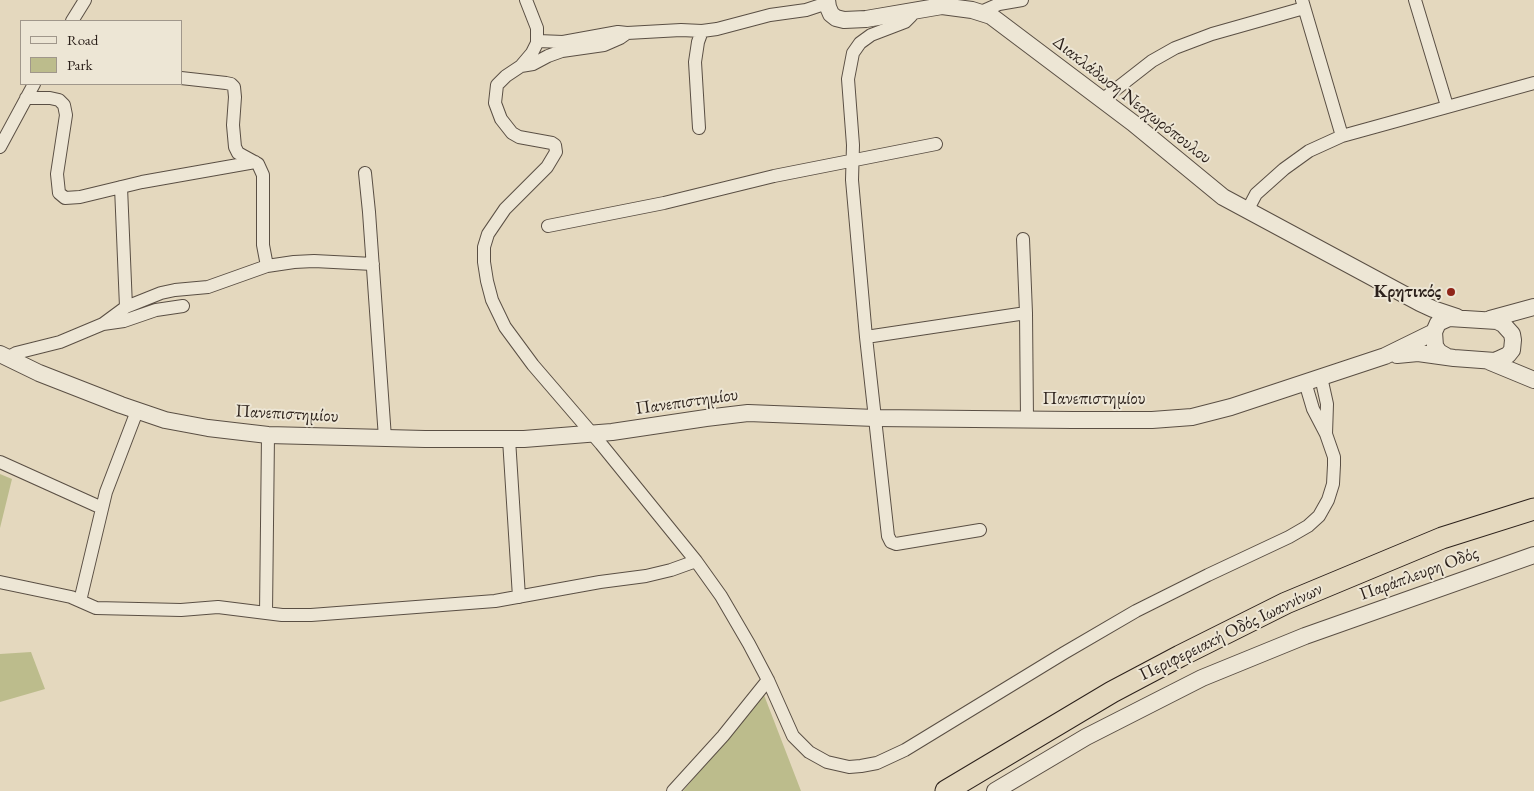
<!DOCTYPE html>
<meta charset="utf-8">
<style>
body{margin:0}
#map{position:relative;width:1534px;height:791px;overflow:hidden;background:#e4d8be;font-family:"EB Garamond",serif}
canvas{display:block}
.legend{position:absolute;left:20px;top:20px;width:162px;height:65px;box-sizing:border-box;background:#ede6d5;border:1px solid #a0978b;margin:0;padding:6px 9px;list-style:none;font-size:15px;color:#2c211b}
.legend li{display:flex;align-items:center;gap:10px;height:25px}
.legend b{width:25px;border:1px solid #a0978b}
</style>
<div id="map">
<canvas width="1534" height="791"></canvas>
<ul class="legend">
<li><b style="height:6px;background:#ede6d5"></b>Road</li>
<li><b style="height:14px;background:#bcbc8c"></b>Park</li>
</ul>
</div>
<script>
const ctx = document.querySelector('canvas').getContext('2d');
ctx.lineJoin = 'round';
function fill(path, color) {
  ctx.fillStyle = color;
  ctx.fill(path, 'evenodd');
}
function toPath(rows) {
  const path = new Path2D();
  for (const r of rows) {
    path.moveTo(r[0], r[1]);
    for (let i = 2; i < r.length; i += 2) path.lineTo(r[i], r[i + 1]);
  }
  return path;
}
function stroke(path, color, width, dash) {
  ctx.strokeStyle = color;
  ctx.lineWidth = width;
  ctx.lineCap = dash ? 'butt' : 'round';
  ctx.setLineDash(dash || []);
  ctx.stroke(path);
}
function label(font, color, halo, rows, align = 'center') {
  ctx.font = font + ' "EB Garamond",serif';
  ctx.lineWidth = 4;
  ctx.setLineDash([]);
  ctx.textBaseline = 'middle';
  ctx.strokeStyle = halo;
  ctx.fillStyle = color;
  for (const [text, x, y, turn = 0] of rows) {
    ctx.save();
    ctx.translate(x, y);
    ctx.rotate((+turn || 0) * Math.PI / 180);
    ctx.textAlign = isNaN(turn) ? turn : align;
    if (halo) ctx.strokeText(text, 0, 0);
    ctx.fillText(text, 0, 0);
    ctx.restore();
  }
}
fill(toPath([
 [0,474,12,479,0,528],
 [31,652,45,689,0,702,0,654],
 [764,695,801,791,683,791]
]), '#bcbc8c');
const minor = toPath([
 [526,0,537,28,537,43,532,53,521,66,506,76,497,85,495,103,501,119,512,133,519,137,552,143,555,145,556,152,547,167,505,209,488,234,484,247,484,262,487,281,492,300,505,327,533,365,601,444,696,561,721,596,749,644,768,680,793,736,809,752,827,762,849,767,861,766,877,763,905,750,1064,653,1136,611,1208,575,1289,537,1308,526,1319,516,1328,500,1333,484,1334,465,1334,457,1326,434,1313,409,1305,382],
 [1415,0,1447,106],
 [913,10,911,16,905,22,871,35,860,43,853,53,848,79,853,145,852,180,866,337,888,536,891,542,896,544,980,530],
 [981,12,999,4,1022,0],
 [72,21,85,0],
 [538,41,563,42,618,32,627,33,681,30,702,31,717,29,770,15,806,10,827,3],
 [521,66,533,64,548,56,562,51,604,45,620,38,627,33],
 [181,78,226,83,231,84,234,87,235,97,233,125,235,147,238,153,258,164,263,175,263,245,267,266],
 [26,98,50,98,59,100,64,105,66,115,57,174,59,193,65,198,80,197,142,182,255,162],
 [1102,100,1152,61,1175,48,1212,34,1304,8],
 [699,128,695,62,698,42,702,31],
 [1342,136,1534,83],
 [0,147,34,84],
 [365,173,369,212,385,438],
 [121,187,126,307],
 [1247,211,1256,194,1284,169,1309,151,1342,136,1302,0],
 [548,226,664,203,774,176,936,144],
 [1023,239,1026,313,1027,419],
 [103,324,126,307,161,293,175,290,208,287,267,266,294,262,314,261,373,264],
 [866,337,1026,313],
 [7,358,16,353,60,342,103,324,124,321,156,310,183,306],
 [1321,377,1327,404,1326,434],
 [509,439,519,597],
 [0,462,102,508],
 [0,582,71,597,96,608,181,610,218,607,282,615,311,615,495,601,600,582,646,576,671,570,696,561],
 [80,601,106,492,137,411],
 [266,613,268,435],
 [673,791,723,736,768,680]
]);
const tertiary = toPath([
 [827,0,828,7,831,14,836,18,844,20,866,19,942,6,972,10,991,16,1133,123,1223,197,1420,303,1433,309,1457,317],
 [1490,319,1534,307],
 [0,354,39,373,121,405,165,420,208,428,268,435,425,439,524,439,612,432,706,418,748,413,875,418,1073,420,1152,420,1192,417,1231,407,1385,356,1434,332],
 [1397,355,1418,353,1454,358,1495,361,1508,355,1512,350,1513,340,1512,334,1503,324,1497,321,1449,318,1438,323,1434,332,1435,346,1439,352,1446,356],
 [1488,361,1534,380],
 [995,791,1086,737,1202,678,1305,636,1534,555]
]);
const trunk = toPath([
 [946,791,1112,692,1180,656,1286,603,1442,538,1534,509]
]);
stroke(minor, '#5a4f44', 14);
stroke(tertiary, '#5a4f44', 18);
stroke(trunk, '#2c211b', 23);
stroke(minor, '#ede6d5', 12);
stroke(tertiary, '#ede6d5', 16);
stroke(trunk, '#e4d8be', 21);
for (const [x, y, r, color] of [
 [1451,292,5,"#8f2418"]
]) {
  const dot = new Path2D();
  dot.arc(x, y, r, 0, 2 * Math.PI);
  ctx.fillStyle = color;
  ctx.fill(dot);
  stroke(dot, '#ede6d5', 2);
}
label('18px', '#2c211b', '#ede6d5', [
 ["Διακλάδωση Νεοχωρόπουλου",1132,100,38],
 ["Πανεπιστημίου",1094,399],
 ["Πανεπιστημίου",687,402,-8],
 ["Πανεπιστημίου",287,414,3],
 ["Παράπλευρη Οδός",1419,574,-20],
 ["Περιφερειακή Οδός Ιωαννίνων",1231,632,-26]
]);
label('bold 18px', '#2c211b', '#ede6d5', [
 ["Κρητικός",1441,292]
], 'right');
</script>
